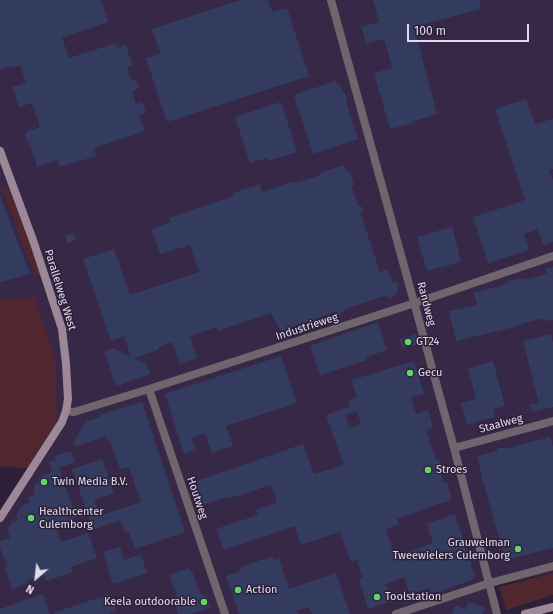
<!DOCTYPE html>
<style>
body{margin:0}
#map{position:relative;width:553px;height:614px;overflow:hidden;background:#2c2039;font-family:"Fira Sans",sans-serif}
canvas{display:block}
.north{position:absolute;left:16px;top:558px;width:40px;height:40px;-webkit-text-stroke:3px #2c2039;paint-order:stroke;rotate:208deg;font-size:11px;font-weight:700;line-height:16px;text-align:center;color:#e1daeb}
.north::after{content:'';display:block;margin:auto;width:14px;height:18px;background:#e1daeb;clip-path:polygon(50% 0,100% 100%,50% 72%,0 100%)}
.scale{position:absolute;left:407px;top:24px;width:122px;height:18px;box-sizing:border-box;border:2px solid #e1daeb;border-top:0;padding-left:5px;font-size:12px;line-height:14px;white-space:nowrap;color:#e1daeb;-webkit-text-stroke:3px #2c2039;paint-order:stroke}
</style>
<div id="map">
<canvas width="553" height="614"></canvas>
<div class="north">N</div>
<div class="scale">100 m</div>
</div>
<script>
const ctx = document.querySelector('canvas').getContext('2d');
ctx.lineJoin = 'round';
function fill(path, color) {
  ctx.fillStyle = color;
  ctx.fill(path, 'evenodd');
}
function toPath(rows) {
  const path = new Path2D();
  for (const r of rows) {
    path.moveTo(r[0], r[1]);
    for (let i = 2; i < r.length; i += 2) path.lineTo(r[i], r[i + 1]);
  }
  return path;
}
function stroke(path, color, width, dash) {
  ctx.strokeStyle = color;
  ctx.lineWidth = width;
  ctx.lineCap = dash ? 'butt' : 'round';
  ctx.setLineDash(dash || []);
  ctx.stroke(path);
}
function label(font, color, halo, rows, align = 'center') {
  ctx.font = font + ' "Fira Sans",sans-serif';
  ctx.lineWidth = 3;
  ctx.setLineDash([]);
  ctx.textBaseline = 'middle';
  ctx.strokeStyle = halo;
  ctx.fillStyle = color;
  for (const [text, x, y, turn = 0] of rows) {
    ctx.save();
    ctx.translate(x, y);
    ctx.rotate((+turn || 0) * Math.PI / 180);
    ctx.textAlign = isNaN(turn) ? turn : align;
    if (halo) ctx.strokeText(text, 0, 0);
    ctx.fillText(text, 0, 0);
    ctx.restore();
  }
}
fill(toPath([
 [0,0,553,0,553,573,488,586,492,614,0,614,0,514,27,468,0,467]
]), '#372847');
fill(toPath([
 [1,187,8,188,30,241,41,275,35,276],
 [35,298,56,362,57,421,27,468,0,466,0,299],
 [553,573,553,595,506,610,499,587]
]), '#50272f');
fill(toPath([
 [0,0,101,0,108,22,62,38,69,58,116,43,117,48,126,45,132,65,127,66,132,81,136,80,139,88,132,91,136,104,142,102,146,113,139,115,145,131,94,148,96,156,60,167,58,160,37,167,29,141,27,142,25,136,26,132,40,127,32,103,19,107,12,87,26,83,20,65,12,68,11,66,0,70],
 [240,0,268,0,272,12,287,8,309,76,167,122,146,58,161,54,152,29],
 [373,0,479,0,481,9,414,27,437,114,414,121,414,123,390,129,374,73,392,68,384,39,366,44,362,27,379,22],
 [336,81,337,85,340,84,343,93,345,93,348,108,358,139,313,154,294,95],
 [526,99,535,124,553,119,553,169,549,169,553,180,553,242,543,245,538,229,524,234,529,250,488,263,473,217,525,200,495,109],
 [281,102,297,152,268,161,267,158,250,163,235,117],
 [344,165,346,171,349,171,354,185,351,186,358,206,361,206,363,211,360,212,380,272,388,269,393,283,398,282,397,293,393,296,389,300,387,295,349,308,339,314,335,316,335,312,292,327,293,332,282,331,278,326,271,313,218,331,217,327,190,336,197,358,180,364,172,342,159,347,158,350,134,358,147,365,150,374,116,386,104,351,113,348,131,357,124,336,111,341,83,259,114,249,130,295,199,272,190,245,160,254,152,229,171,222,169,218,234,196,233,193,260,184,262,192,295,181,295,183,321,175,320,173],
 [0,196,30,274,0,282],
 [452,227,461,262,427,271,417,237],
 [74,233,76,240,67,243,65,236],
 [553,267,553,320,543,321,543,318,515,326,515,327,456,341,449,311,477,305,474,293,507,284,506,282,521,278,522,280,547,274,546,269],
 [378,322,387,350,366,357,367,360,320,375,310,346],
 [416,334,419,344,402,348,399,339],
 [551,334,553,343,553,407,532,412,530,405,539,403,523,341],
 [281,356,297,403,226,426,233,446,212,453,205,433,191,438,196,450,184,454,165,394],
 [414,361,424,394,411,397,416,414,428,410,433,427,426,430,436,460,439,459,442,467,443,470,440,471,444,483,447,482,452,500,428,507,428,508,397,519,399,524,386,529,395,556,433,543,427,524,455,514,475,576,472,580,431,594,429,588,410,595,404,577,386,584,392,601,368,609,359,579,363,578,357,560,351,562,340,532,301,545,295,526,224,550,216,529,258,515,256,510,277,503,271,485,227,499,226,497,202,505,194,482,303,444,314,474,344,465,326,415,350,407,349,400,357,398,352,380],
 [357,411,361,424,349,428,345,415],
 [493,361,505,406,493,409,495,417,467,424,461,403,476,399,468,368],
 [142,402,185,532,135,549,129,532,125,533,121,520,93,530,72,469,102,459,114,493,94,500,99,516,141,502,129,467,120,469,110,440,108,441,106,436,77,446,73,443,87,420,90,421,100,417,100,415],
 [550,437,553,447,553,548,505,560,484,484,482,484,481,476,482,476,477,456,497,451,497,448,508,448],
 [71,451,75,462,59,468,76,518,55,525,61,542,88,533,97,558,71,567,73,572,46,581,44,575,27,581,28,583,12,589,5,567,7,567,0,547,0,541,10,538,7,528,12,522,18,520,16,515,23,505,30,502,28,497,35,495,33,489,42,475,52,472,49,462,56,460,55,456],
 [120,547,124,560,141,554,147,573,113,584,103,552],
 [273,556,274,560,279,558,289,589,336,573,350,614,312,614,309,607,297,611,298,614,239,614,226,576,241,571,240,567],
 [189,568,190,571,192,571,200,594,207,596,211,607,191,614,178,614,175,604,179,602,169,575,171,574],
 [43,594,50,614,0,614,0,609],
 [110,594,116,611,108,614,54,614,53,613],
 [469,601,485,608,482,614,452,614,456,605,465,610]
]), '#333c5f');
stroke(toPath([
 [331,0,454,448,497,614],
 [149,389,225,614],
 [66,411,74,412,149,389,415,303,553,256],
 [454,448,553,421],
 [396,614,490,583,553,566]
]), '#71656d', 8);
stroke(toPath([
 [0,151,34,243,62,329,66,364,68,399,66,411,62,422,0,518],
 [525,614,553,607]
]), '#9c8896', 8);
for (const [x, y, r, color] of [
 [408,342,4,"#63d469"],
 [410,373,4,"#63d469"],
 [428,470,4,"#63d469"],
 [44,482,4,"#63d469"],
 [31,518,4,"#63d469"],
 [518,549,4,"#63d469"],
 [238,590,4,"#63d469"],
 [377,597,4,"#63d469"],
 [204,602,4,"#63d469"]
]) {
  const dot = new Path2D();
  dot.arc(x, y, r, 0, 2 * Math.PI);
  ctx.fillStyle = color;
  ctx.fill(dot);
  stroke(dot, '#2c2039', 1.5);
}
label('11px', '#e1daeb', '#2c2039', [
 ["Parallelweg West",60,290,73],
 ["Randweg",426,304,75],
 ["Industrieweg",307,327,-18],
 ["Staalweg",501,424,-15],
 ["Houtweg",197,498,71]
]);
label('11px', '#e1daeb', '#2c2039', [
 ["GT24",416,342],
 ["Gecu",418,373],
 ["Stroes",436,470],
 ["Twin Media B.V.",52,482],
 ["Healthcenter",39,512],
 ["Culemborg",39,525],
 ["Grauwelman",510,543,"right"],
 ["Tweewielers Culemborg",510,556,"right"],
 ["Action",246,590],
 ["Toolstation",385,597],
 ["Keela outdoorable",196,602,"right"]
], 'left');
</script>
